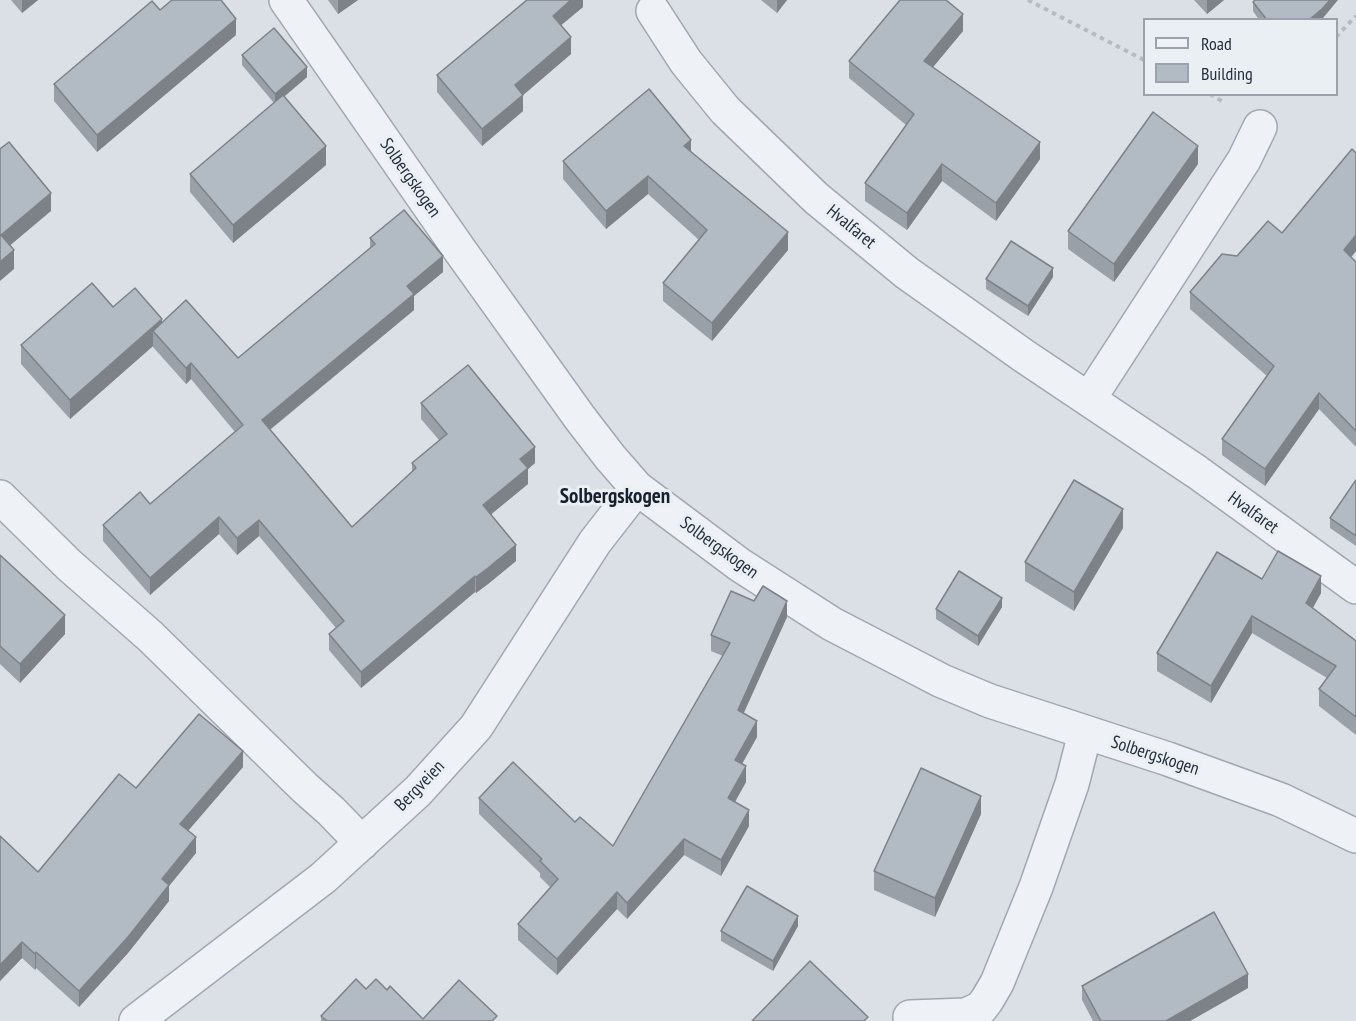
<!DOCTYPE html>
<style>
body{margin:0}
#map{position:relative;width:1356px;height:1021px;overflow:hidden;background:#dbe0e6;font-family:"PT Sans Narrow",sans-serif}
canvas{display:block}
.legend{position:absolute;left:1143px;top:18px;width:195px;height:78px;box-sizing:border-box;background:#eaeff4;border:2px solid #9ba2ab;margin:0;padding:8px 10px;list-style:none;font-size:18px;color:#252f3d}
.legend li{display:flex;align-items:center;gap:12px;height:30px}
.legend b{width:30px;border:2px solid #9ba2ab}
</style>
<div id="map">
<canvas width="1356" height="1021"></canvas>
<ul class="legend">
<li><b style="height:8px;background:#eef1f5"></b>Road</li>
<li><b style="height:16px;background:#b2bac3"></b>Building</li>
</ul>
</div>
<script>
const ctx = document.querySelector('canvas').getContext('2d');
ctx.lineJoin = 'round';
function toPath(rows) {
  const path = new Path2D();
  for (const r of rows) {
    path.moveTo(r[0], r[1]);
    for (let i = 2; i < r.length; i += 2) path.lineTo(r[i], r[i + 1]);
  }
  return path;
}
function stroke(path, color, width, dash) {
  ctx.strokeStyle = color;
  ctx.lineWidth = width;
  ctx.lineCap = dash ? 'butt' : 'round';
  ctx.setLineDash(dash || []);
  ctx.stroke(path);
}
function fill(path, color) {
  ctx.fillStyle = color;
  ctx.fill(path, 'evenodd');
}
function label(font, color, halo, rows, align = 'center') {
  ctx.font = font + ' "PT Sans Narrow",sans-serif';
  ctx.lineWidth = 6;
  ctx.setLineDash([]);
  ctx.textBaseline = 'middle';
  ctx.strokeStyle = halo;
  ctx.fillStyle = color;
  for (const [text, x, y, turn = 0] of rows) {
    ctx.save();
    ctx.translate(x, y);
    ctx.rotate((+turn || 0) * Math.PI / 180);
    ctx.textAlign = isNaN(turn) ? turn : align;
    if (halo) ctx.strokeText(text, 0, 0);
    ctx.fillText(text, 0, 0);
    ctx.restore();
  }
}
const minor = toPath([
 [286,0,459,249,580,418,610,457,637,488,740,565,832,624,942,681,990,701,1168,759,1281,800,1356,836],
 [653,11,686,62,725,110,816,198,907,273,1024,356,1197,472,1356,587],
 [1089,399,1244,160,1260,127],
 [0,497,69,565,150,636,305,788,331,811,362,843],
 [910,1017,966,1015,981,1008,987,1000,997,983,1036,887,1072,784,1085,733],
 [136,1021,323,878,418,791,476,727,595,542,637,488]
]);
stroke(minor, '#a1a7b0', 36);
stroke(toPath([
 [1028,0,1144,60],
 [1336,37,1356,16],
 [1210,94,1225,103]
]), '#b6bbc1', 4, [4.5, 4.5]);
stroke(minor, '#eef1f5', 33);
fill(toPath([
 [11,0,38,0,22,13],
 [328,0,358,0,338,14],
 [526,0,583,0,583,7,561,25,571,54,523,95,523,111,482,146,437,92,437,75],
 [761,0,787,0,777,13],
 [1194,0,1224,0,1207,14],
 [1253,2,1323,18,1321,20,1259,20,1253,11],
 [160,10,236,35,97,152,54,101,54,84],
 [963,31,933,67,1040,159,996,221,942,181,907,230,865,201,865,183,906,125,849,78,849,61],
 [242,55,307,77,284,97,326,165,233,243,190,192,190,174,274,103,242,65],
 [691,152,788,250,712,341,663,301,663,283,699,240,648,194,606,229,563,179,563,161],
 [1356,153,1356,251,1351,257,1356,262,1356,447,1319,409,1265,486,1222,455,1222,439,1267,376,1190,309,1190,292,1237,256,1282,233],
 [1198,164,1114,282,1068,249,1068,231],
 [370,238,443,272,414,296,414,310,270,430,352,527,412,473,412,463,439,440,421,419,421,403,535,463,528,469,528,484,491,514,516,561,488,584,476,593,475,592,361,688,329,650,329,634,336,628,259,536,237,555,219,534,150,595,103,541,103,525,150,504,235,432,191,379,186,384,153,347,153,346,70,419,21,364,21,345,113,307,162,322,238,358,370,248],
 [1053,277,1028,316,986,289,986,279],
 [1356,480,1356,546,1330,528,1330,518],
 [1123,528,1074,611,1025,581,1025,562],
 [0,555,65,634,20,683,0,664],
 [1262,579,1321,593,1313,608,1356,641,1356,735,1319,706,1319,689,1327,678,1252,633,1211,703,1157,671,1157,653],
 [1002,607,978,646,936,619,936,609],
 [787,617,743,713,757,737,742,764,746,782,735,802,749,826,721,876,684,855,627,919,617,909,557,975,518,940,518,924,550,887,540,877,540,873,479,814,479,798,575,822,613,846,723,656,711,651,711,635],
 [243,767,188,831,196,853,169,886,169,901,128,953,79,1007,36,968,35,970,22,958,0,981,0,836,38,872,136,788],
 [981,814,935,917,874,890,874,871],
 [798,926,773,971,721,941,721,931],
 [1082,986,1248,988,1190,1021,1093,1021,1082,1000],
 [366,989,387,990,423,1019,497,1021,321,1021,321,1016]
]), '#99a0a8');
fill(toPath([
 [22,0,38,0,22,13],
 [338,0,358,0,338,14],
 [571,0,583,0,583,7,553,32,553,16],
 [777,0,787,0,777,13],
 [1207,0,1224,0,1207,14],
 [1330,0,1338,0,1323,18,1321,20,1309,20],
 [963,14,963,31,924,78,924,61],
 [236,19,236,35,97,152,97,135],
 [571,37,571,54,515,102,515,85],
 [307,67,307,77,275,104,275,94],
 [523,95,523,111,482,146,482,129],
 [691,140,691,158,684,146],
 [1040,142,1040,159,996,221,996,203],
 [326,146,326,165,233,243,233,225],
 [1198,146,1198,164,1114,282,1114,264],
 [942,164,942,181,907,230,907,213],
 [648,176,648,194,606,229,606,211],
 [51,193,51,211,1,253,1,235],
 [788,232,788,250,712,341,712,323],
 [1356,235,1356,251,1344,266,1344,250],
 [14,250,14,269,0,281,0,262],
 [443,256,443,272,414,296,414,310,262,436,262,420,407,286],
 [1053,268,1053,277,1028,316,1028,306],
 [162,319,162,338,153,331,153,346,70,419,70,400],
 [191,363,191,379,186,384,186,368],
 [1319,393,1319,409,1265,486,1265,469],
 [535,447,535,463,528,469,528,484,483,521,483,505,520,459],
 [1123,509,1123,528,1074,611,1074,592],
 [219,517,219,534,150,595,150,578],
 [259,520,259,536,237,555,237,538],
 [516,545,516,561,488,584,476,593,476,577],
 [475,576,475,592,361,688,361,672],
 [1321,576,1321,593,1306,620,1306,603],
 [1002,598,1002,607,978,646,978,636],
 [787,601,787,617,738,726,738,710],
 [65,615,65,634,20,683,20,664],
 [1252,616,1252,633,1211,703,1211,686],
 [757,721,757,737,735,776,735,760],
 [243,751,243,767,180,840,180,824],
 [746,766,746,782,728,814,728,798],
 [981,796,981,814,935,917,935,898],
 [749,810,749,826,721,876,721,860],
 [196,837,196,853,169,886,169,901,128,953,79,1007,79,991,162,879],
 [684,839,684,855,627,919,627,903],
 [617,892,617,909,557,975,557,959],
 [798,916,798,926,773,971,773,961],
 [22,942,22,958,0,981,0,965],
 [36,952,36,968,35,970,35,954],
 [1248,974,1248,988,1190,1021,1166,1021]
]), '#7d8288');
const building = toPath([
 [172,0,221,0,236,19,97,135,54,84,152,1,160,10,172,0],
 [527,0,571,0,553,16,571,37,515,85,523,95,482,129,437,75,527,0],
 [900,0,946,0,963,14,924,61,1040,142,996,203,942,164,907,213,865,183,914,114,849,61,900,0],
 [1255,0,1330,0,1323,8,1309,20,1267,20,1253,2,1255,0],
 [274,28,307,67,275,94,242,55,274,28],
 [649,89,691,140,684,146,788,232,712,323,663,283,707,230,648,176,606,211,563,161,649,89],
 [283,95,326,146,233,225,190,174,283,95],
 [1153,112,1198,146,1114,264,1068,231,1153,112],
 [9,142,51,193,1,235,14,250,0,262,0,149,9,142],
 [1352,149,1356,153,1356,235,1344,250,1356,262,1356,431,1319,393,1265,469,1222,439,1274,366,1190,292,1222,254,1237,256,1268,221,1282,233,1352,149],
 [404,210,443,256,407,286,414,294,262,420,352,527,416,468,412,463,447,434,421,403,468,365,535,447,520,459,528,468,483,505,516,545,488,568,476,577,475,576,361,672,329,634,344,621,259,520,237,538,219,517,150,578,103,525,140,492,150,504,243,425,191,363,186,368,153,331,186,300,238,358,375,244,370,238,404,210],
 [1011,241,1053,268,1028,306,986,279,1011,241],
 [92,283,113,307,135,288,162,319,70,400,21,345,92,283],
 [1074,480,1123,509,1074,592,1025,562,1074,480],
 [1356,480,1356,536,1330,518,1356,480],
 [1278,551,1321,576,1306,603,1356,641,1356,717,1319,689,1336,666,1252,616,1211,686,1157,653,1217,552,1262,579,1278,551],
 [0,555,65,615,20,664,0,646,0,555],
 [959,571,1002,598,978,636,936,609,959,571],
 [763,586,787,601,738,710,757,721,735,760,746,766,728,798,749,810,721,860,684,839,627,903,617,892,557,959,518,924,558,879,540,861,542,859,479,798,513,762,575,822,580,817,613,846,730,643,711,635,731,591,754,601,763,586],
 [199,714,243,751,180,824,196,837,162,879,169,885,128,937,79,991,36,952,35,954,22,942,0,965,0,836,38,872,119,774,136,788,199,714],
 [921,768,981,796,935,898,874,871,921,768],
 [747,886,798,916,773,961,721,931,747,886],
 [1214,912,1248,974,1166,1021,1101,1021,1082,986,1214,912],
 [810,961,868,1017,864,1021,752,1021,810,961],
 [356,979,366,989,376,979,387,990,390,986,423,1019,459,980,497,1016,492,1021,327,1021,321,1016,356,979]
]);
fill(building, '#b2bac3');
stroke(building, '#7d8288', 1.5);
label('18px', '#252f3d', '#eaeff4', [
 ["Solbergskogen",410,178,55],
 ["Hvalfaret",851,227,39],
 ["Hvalfaret",1253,513,36],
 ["Solbergskogen",719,548,36],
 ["Solbergskogen",1155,756,18],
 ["Bergveien",420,786,-46]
]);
label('bold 21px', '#17202d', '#eaeff4', [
 ["Solbergskogen",615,497]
]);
</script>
